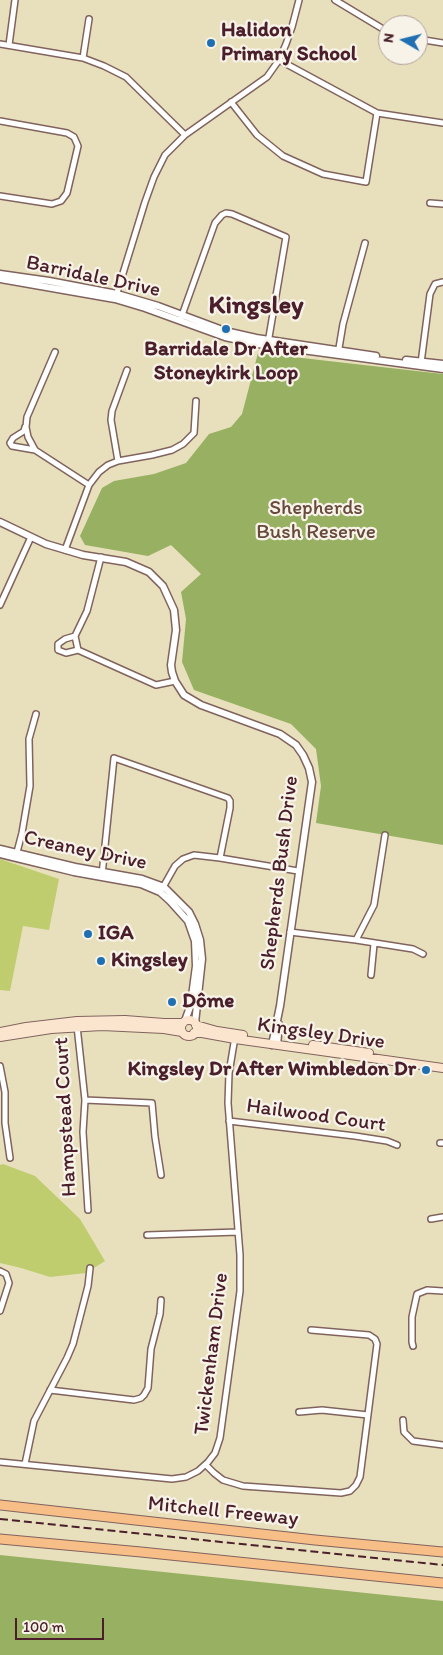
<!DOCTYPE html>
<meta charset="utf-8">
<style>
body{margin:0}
#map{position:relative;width:443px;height:1655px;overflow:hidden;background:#e8e0bc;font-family:Itim,sans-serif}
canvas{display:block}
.north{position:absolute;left:378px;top:15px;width:50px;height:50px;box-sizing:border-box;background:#f7f3e8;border:1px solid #b29e9c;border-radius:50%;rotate:278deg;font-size:14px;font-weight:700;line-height:20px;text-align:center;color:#4a1f2b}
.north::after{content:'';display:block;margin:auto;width:18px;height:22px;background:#1f6fb2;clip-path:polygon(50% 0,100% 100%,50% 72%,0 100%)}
.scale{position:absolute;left:15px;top:1618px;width:89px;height:22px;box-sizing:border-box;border:2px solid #4a1f2b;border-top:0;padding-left:6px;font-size:15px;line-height:18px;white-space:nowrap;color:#4a1f2b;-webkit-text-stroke:4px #f7f3e8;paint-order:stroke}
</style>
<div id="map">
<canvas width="443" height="1655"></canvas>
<div class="north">N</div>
<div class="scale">100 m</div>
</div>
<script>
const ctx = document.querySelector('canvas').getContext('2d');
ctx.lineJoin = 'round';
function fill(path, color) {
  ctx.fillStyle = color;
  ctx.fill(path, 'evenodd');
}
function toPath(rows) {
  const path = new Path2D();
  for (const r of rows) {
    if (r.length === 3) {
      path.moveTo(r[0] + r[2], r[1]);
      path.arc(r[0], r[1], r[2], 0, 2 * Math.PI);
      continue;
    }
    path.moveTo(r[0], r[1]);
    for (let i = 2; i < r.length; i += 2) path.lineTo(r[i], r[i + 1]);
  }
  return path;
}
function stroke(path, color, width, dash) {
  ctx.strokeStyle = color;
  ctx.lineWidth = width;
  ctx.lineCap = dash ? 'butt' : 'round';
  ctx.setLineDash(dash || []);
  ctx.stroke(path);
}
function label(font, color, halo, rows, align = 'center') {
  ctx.font = font + ' Itim,sans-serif';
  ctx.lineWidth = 4.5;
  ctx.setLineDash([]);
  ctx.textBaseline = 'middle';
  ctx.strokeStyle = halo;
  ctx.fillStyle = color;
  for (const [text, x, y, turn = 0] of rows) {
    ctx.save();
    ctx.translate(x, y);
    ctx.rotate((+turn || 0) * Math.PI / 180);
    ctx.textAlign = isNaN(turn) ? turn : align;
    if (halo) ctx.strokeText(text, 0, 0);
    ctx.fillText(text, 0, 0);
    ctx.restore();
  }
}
fill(toPath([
 [0,859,59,879,49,930,23,926,10,991,0,990],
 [3,1164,35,1176,80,1219,105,1261,86,1273,50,1277,21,1268,0,1263,0,1165]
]), '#bfcd6f');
fill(toPath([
 [258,353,443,374,443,845,316,823,321,786,316,749,291,724,194,690,182,662,186,619,181,592,201,574,171,545,148,556,85,545,80,536,102,488,114,481,154,474,186,463,209,434,231,427,242,414],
 [0,1555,443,1601,443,1655,0,1655]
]), '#97b062');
const minor = toPath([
 [335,0,388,32],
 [418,39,443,43],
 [0,44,83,58,104,66,126,77,185,135],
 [9,45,15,0],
 [83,58,89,19],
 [279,60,377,113,443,123],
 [231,102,257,135,283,156,323,174,366,182,377,113],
 [0,121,67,133,74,137,78,146,67,193,61,201,52,204,0,196],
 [430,203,443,204],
 [116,296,145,202,154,177,165,155,185,135,267,77,279,60,286,44,292,27,299,0],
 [181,318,215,223,222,215,226,213,232,214,286,237,268,343],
 [55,352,27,417,26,427,28,437,35,450,89,485],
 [338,354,343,324,365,243],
 [421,363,430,294,435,284,443,282],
 [25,427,24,431,13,438,10,443,12,446,35,450],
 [118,461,111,420,112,411,127,370],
 [65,550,89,485,99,472,108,465,118,461,152,455,172,450,183,444,194,433,196,401],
 [101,557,87,611,75,636,78,650,156,685,175,681],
 [0,605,31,537],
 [75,636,65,639,58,644,58,650,66,653,78,650],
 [16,856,22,833,30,786,29,739,36,714],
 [102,875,114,758,228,798,230,801,230,808,220,858],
 [162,889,175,866,183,859,194,855,220,858,298,871],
 [290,932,356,940,413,949,423,954],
 [356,940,374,905,385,835],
 [371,975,374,944],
 [77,1026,85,1100,83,1132,88,1210],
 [0,1066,5,1092,5,1123,10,1158],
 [85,1100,152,1103,155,1137,161,1175],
 [229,1121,355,1136,387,1141,397,1145],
 [440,1143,443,1143],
 [431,1219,443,1217],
 [147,1235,238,1232],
 [0,1271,6,1274,9,1283,0,1311],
 [413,1346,412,1342,412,1317,417,1294,427,1290,443,1291],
 [50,1390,134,1400,141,1398,144,1395,148,1388,151,1349,160,1314,161,1300],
 [299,1412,322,1410,368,1415],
 [403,1420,404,1432,413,1441,443,1445],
 [0,1462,172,1479,186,1477,198,1471,208,1462,215,1453,220,1438,240,1291,240,1255,228,1103,229,1073,235,1037],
 [25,1464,34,1421,67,1358,73,1344,88,1286,90,1268],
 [206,1465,214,1473,223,1480,243,1486,341,1493,350,1491,356,1485,360,1477,377,1344,375,1339,369,1335,311,1330]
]);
const tertiary = toPath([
 [0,274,49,281,117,294,158,306,225,331,256,338,376,356],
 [0,279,115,299,145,308,225,337,258,344,443,369],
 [406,360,443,364],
 [0,522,46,544,83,555,126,562,149,572,163,586,174,610,176,630,171,665,172,672,175,681,184,695,201,705,280,734,296,745,303,755,309,768,312,782,280,1006,272,1045],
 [0,849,75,867,142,879,164,887,189,912,195,924,200,940,202,959,195,1023],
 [0,854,74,872,141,884,160,892,170,901,188,921,195,941,196,966,191,1004,185,1021],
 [277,1045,279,1024]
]);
const secondary = toPath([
 [189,1028,8],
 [196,1025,217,1031,243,1035],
 [0,1032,26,1027,77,1021,125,1020,164,1023,183,1023],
 [194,1033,202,1033,235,1039,443,1068],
 [0,1037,51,1029,102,1026,164,1029,182,1032],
 [313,1045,369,1053]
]);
const motorway = toPath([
 [0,1505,315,1540,443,1552],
 [0,1539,141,1552,443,1583]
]);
stroke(minor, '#81635e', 8);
stroke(tertiary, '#81635e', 9);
stroke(secondary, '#81635e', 10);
stroke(motorway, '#81635e', 11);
stroke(minor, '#fff', 5);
stroke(tertiary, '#fff', 6);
stroke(secondary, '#fce5cf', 8);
stroke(motorway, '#f7be87', 9);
stroke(toPath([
 [0,1519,443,1565]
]), '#4a1f2b', 2, [8, 4]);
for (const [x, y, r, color] of [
 [211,43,5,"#1f6fb2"],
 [226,329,5,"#1f6fb2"],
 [88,934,5,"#1f6fb2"],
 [101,961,5,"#1f6fb2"],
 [172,1002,5,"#1f6fb2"],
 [426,1070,5,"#1f6fb2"]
]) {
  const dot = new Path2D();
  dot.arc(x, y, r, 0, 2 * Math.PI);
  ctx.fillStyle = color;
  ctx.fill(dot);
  stroke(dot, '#f7f3e8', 2);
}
label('bold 21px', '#4a1f2b', '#f7f3e8', [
 ["Halidon",221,31],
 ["Primary School",221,55],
 ["Barridale Dr After",226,350,"center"],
 ["Stoneykirk Loop",226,374,"center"],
 ["IGA",98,934],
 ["Kingsley",111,961],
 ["Dôme",182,1002],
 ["Kingsley Dr After Wimbledon Dr",416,1070,"right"]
], 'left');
label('21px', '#4a1f2b', '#f7f3e8', [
 ["Barridale Drive",93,277,12],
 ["Creaney Drive",85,851,12],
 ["Shepherds Bush Drive",280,873,-83],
 ["Kingsley Drive",321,1034,8],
 ["Hailwood Court",316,1116,8],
 ["Hampstead Court",66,1117,-93],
 ["Twickenham Drive",212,1354,-83],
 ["Mitchell Freeway",223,1512,6]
]);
label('21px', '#674a3c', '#f7f3e8', [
 ["Shepherds",316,509],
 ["Bush Reserve",316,533]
]);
label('bold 26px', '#4a1f2b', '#f7f3e8', [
 ["Kingsley",256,306]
]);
</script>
